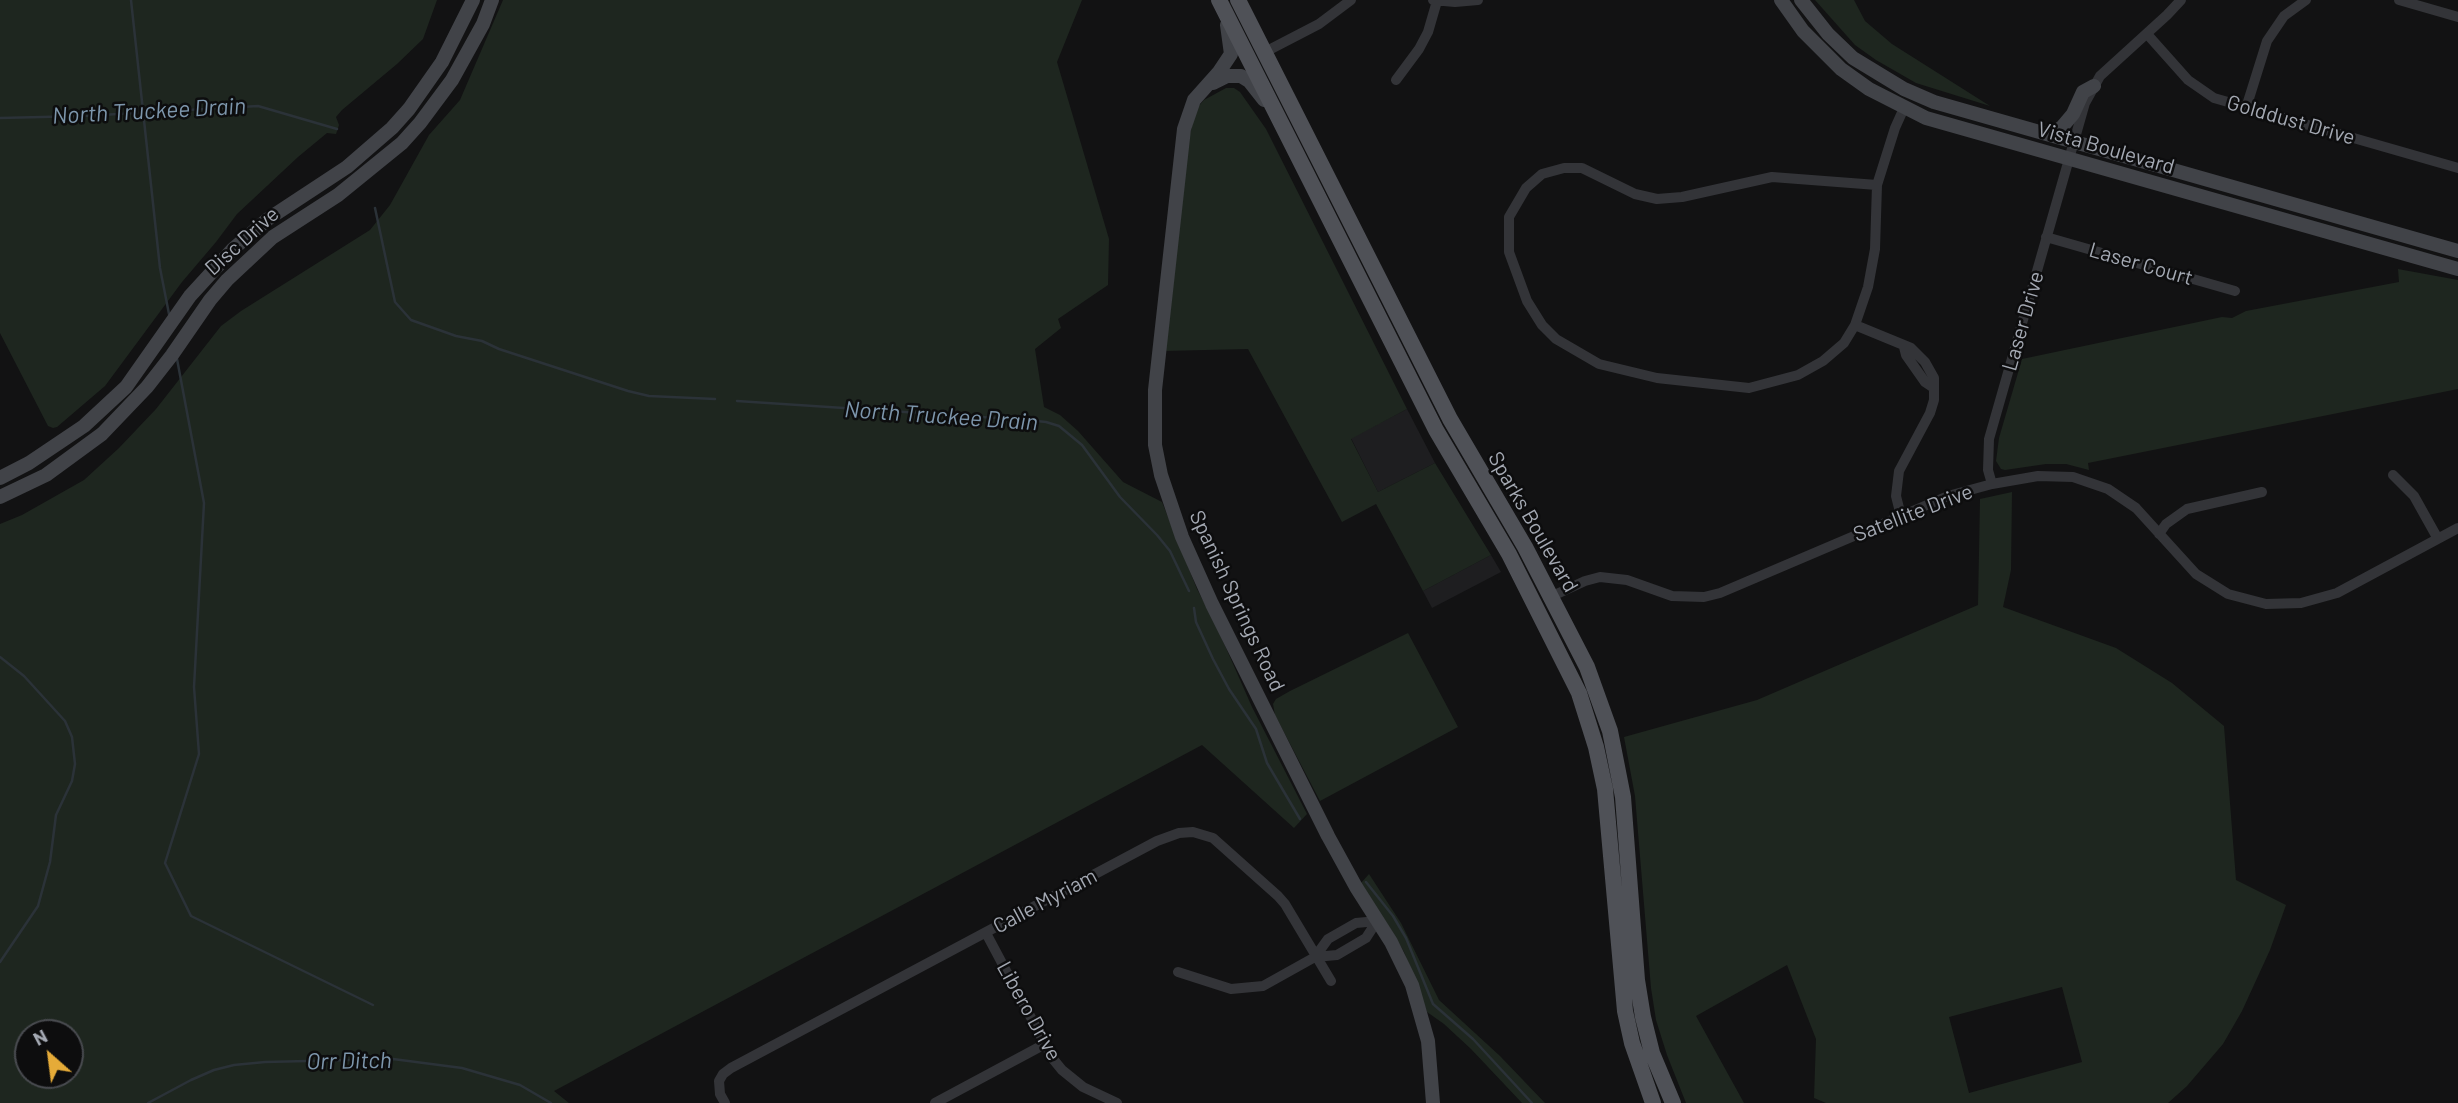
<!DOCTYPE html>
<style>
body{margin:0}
#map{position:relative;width:2458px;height:1103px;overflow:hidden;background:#121213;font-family:Barlow,sans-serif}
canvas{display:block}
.north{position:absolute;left:14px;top:1019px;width:70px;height:70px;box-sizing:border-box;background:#0d0d0e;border:2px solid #494b50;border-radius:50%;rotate:332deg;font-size:19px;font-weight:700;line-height:28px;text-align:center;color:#a4a9b3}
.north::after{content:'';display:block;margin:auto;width:24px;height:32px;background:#e5ab38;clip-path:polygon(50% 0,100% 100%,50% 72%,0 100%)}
</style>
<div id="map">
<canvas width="2458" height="1103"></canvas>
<div class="north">N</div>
</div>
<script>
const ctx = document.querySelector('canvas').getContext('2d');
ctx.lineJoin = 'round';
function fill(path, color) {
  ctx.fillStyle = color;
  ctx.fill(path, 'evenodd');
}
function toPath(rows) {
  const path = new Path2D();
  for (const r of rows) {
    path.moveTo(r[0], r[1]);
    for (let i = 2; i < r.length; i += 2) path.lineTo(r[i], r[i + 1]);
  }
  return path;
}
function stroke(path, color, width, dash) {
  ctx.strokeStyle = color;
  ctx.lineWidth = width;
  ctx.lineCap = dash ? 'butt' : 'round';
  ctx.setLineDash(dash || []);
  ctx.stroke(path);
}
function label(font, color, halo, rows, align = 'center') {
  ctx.font = font + ' Barlow,sans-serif';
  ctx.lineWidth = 5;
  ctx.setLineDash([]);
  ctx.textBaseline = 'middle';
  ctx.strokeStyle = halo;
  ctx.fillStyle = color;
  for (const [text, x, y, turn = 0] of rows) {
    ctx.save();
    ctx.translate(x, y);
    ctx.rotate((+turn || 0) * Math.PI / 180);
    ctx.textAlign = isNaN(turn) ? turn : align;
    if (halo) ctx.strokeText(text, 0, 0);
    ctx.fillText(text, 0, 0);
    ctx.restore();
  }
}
fill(toPath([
 [1407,409,1435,463,1378,492,1351,438],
 [1491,555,1501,572,1432,608,1423,591]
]), '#1e1e20');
fill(toPath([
 [0,0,437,0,423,39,397,64,342,110,336,117,339,125,336,134,327,133,298,157,237,214,216,242,182,282,105,386,57,427,53,428,48,426,0,333],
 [503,0,1082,0,1057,62,1109,239,1108,285,1058,319,1061,328,1035,349,1044,407,1060,415,1078,431,1123,482,1162,502,1197,589,1215,623,1252,707,1307,814,1294,828,1202,745,554,1091,569,1103,0,1103,0,524,22,515,84,480,119,448,156,409,221,326,241,311,370,230,390,205,429,135,460,100],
 [28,1033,70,1033,70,1075,28,1075],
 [1815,0,1854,0,1865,21,1892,44,1990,106,1916,83,1876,60,1855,45],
 [1226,88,1234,88,1240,92,1266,129,1407,409,1351,439,1378,492,1435,463,1491,555,1423,591,1376,504,1342,522,1248,349,1163,351,1188,143,1196,109,1204,100],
 [2398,269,2458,280,2458,389,2088,463,2089,470,2066,464,2046,464,2005,470,2001,469,1996,461,1999,438,2022,359,2222,317,2232,318,2246,311,2399,282],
 [2012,492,2011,570,2003,607,2116,648,2172,683,2224,726,2236,880,2286,905,2270,950,2242,1011,2223,1044,2187,1086,2168,1103,1826,1103,1814,1098,1816,1039,1787,965,1696,1016,1744,1103,1686,1103,1667,1055,1656,1020,1651,988,1635,796,1624,737,1757,700,1978,605,1980,499],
 [2062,987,2082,1062,1969,1093,1949,1017],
 [1408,633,1458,727,1320,801,1275,715,1273,704,1276,699,1290,691],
 [1369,874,1401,923,1439,1000,1500,1056,1545,1103,1522,1103,1471,1049,1444,1024,1427,1012,1404,952,1390,928,1360,884]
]), '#1e261f');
stroke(toPath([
 [131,0,160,268,169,314],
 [0,118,83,116,258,106,337,129],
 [375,208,395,302,411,320,456,336,482,341,499,349,628,391,649,396,715,399],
 [177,359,204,503,194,687,199,754,165,863,191,916,373,1005],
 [737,401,1027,420,1046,422,1059,426,1082,445,1120,497,1157,535,1170,551,1189,591],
 [1194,608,1196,622,1213,659,1229,689,1256,729,1267,763,1300,819],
 [0,657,24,676,65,721,72,737,75,764,72,781,56,815,50,862,38,906,0,962],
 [1366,882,1393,916,1406,938,1433,1004,1473,1039,1532,1103],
 [148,1103,191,1080,214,1070,234,1065,265,1062,393,1059,462,1068,520,1085,551,1103]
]), '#2b3238', 2.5);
stroke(toPath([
 [1433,0,1455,2,1478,0],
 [2399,0,2458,17],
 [2147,34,2188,80,2214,98,2458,168],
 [1265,52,1319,24,1351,0],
 [1396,80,1419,49,1428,32,1437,1],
 [2246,108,2267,41,2284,16,2306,0],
 [1877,185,1772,177,1682,197,1657,199,1635,194,1582,168,1564,168,1542,174,1526,188,1509,217,1509,252,1527,301,1542,325,1556,339,1599,364,1657,378,1749,388,1798,375,1823,361,1844,343,1855,325,1868,287,1875,249,1877,185,1895,128,1904,108],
 [2046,237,2235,291],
 [1855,325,1911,348,1925,362,1934,378,1934,400,1930,413,1899,471,1896,496,1901,516],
 [1904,347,1906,355,1925,382,1934,388],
 [2393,475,2414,496,2438,539],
 [1992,484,1988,470,1989,439,2085,103,2100,76,2167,15,2181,0],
 [2159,534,2166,524,2187,509,2262,492],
 [1548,598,1585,581,1600,577,1627,580,1672,596,1704,597,1720,593,1948,496,1992,484,2038,476,2073,477,2108,489,2136,508,2196,574,2228,594,2266,604,2301,603,2337,593,2458,528],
 [986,933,1053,1059,1062,1070,1083,1087,1117,1103],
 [1178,972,1231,989,1263,986,1315,957,1328,939,1356,923,1377,921,1366,938,1337,955,1315,957],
 [725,1103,720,1094,719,1081,723,1074,731,1068,1157,841,1179,833,1193,832,1213,838,1278,896,1285,904,1331,981],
 [935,1103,1045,1044]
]), '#333438', 10);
stroke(toPath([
 [1781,0,1803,31,1841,69,1869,89,1926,118,2458,269],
 [1801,0,1828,34,1853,58,1904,89,1934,102,2458,251],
 [1227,25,1231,54,1219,72,1194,100,1184,129,1155,390,1155,445,1161,475,1182,537,1212,604,1328,836,1356,887,1391,942,1412,985,1428,1041,1433,1103],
 [1213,83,1227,76,1241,76,1249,81,1264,100],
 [2051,135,2062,127,2073,114,2083,92,2094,86],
 [0,478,29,463,84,426,126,387,190,296,233,249,268,219,347,167,392,128,409,109,442,62,473,0],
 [0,497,46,475,102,434,147,387,172,355,210,300,227,280,273,237,338,195,402,143,420,123,452,80,483,24,492,0]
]), '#414348', 14);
stroke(toPath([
 [1219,0,1436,430,1509,554,1579,693,1596,747,1605,789,1625,1011,1632,1043,1653,1103],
 [1238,0,1450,419,1525,547,1587,667,1610,731,1623,797,1637,980,1643,1017,1652,1053,1673,1103]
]), '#4f5157', 16);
label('21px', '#a4a9b3', '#0d0d0e', [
 ["Golddust Drive",2291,120,16],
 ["Vista Boulevard",2106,148,16],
 ["Disc Drive",242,241,-42],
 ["Laser Court",2141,264,16],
 ["Laser Drive",2023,321,-74],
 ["Satellite Drive",1913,513,-21],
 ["Sparks Boulevard",1533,522,60],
 ["Spanish Springs Road",1237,601,65],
 ["Calle Myriam",1045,901,-28],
 ["Libero Drive",1029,1011,61]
]);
label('italic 23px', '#7d96ac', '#0d0d0e', [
 ["North Truckee Drain",149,111,-3],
 ["North Truckee Drain",941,416,4],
 ["Orr Ditch",349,1061,-1]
]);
</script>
